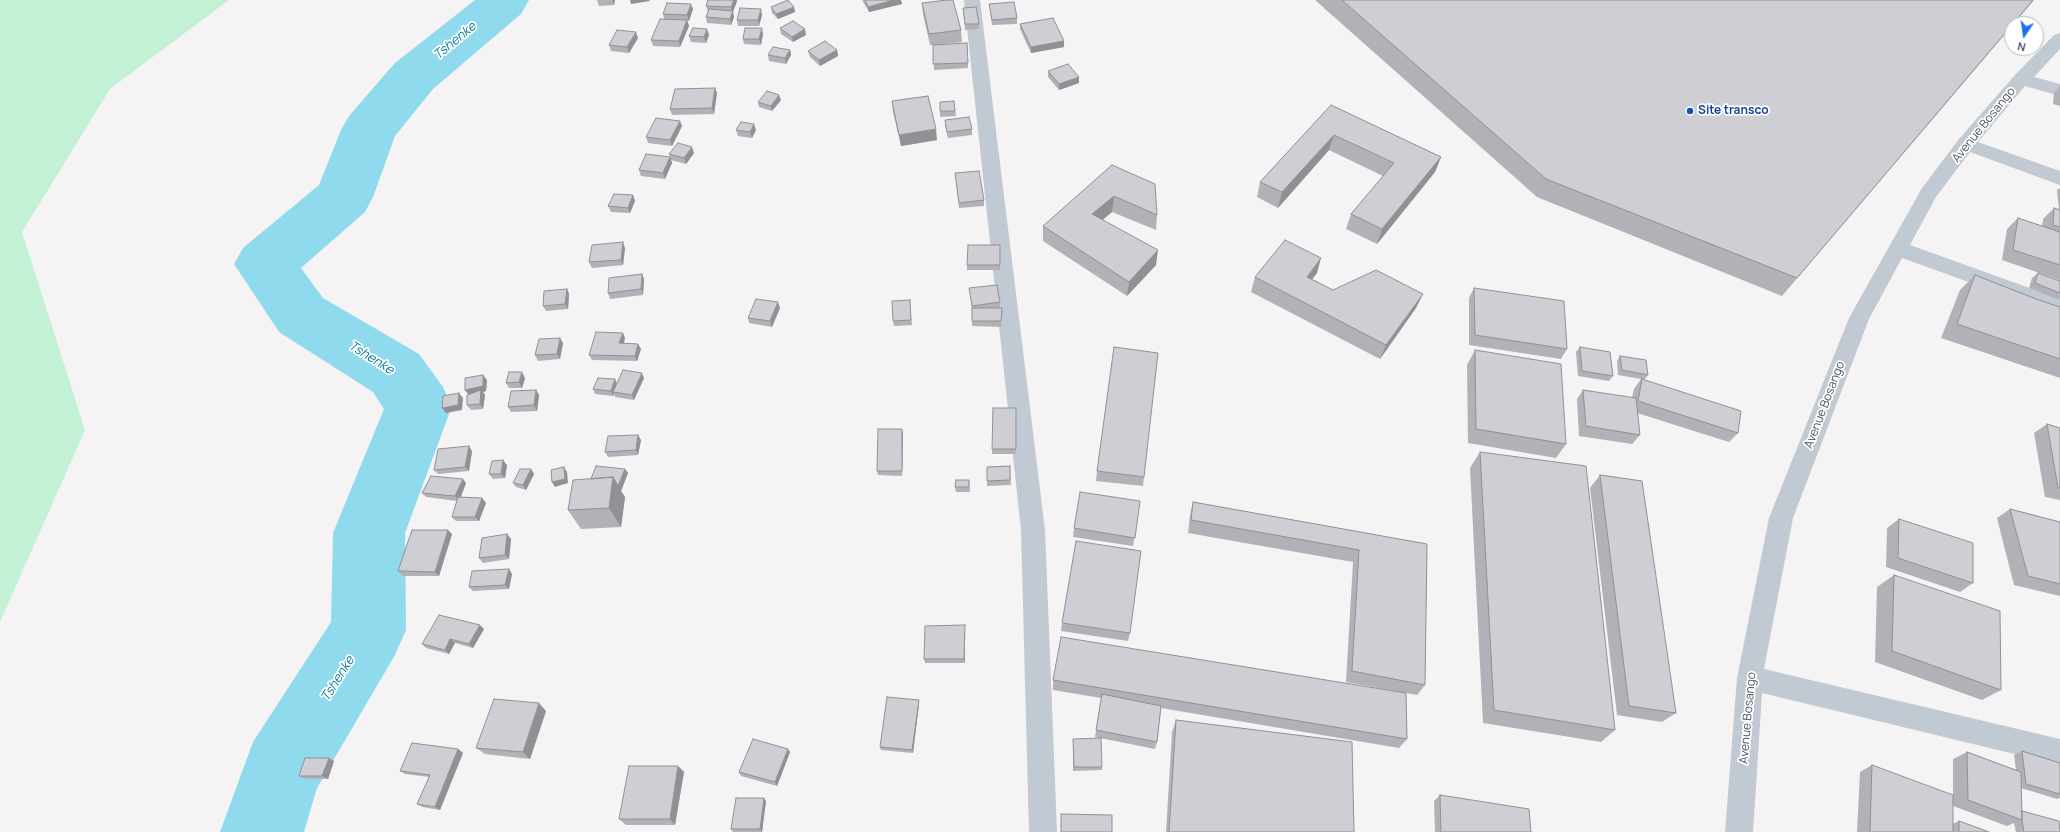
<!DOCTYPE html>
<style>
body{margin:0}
#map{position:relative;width:2060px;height:832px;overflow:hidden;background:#f5f3f3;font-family:Manrope,sans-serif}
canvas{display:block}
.north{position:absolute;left:2004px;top:16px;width:40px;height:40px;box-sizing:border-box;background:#fff;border:1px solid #b7bbc0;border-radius:50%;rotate:193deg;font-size:11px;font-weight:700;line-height:16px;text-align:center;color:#4a5661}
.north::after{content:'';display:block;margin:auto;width:14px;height:18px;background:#1a73e8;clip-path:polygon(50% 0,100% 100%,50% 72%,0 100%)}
</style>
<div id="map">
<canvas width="2060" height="832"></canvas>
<div class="north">N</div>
</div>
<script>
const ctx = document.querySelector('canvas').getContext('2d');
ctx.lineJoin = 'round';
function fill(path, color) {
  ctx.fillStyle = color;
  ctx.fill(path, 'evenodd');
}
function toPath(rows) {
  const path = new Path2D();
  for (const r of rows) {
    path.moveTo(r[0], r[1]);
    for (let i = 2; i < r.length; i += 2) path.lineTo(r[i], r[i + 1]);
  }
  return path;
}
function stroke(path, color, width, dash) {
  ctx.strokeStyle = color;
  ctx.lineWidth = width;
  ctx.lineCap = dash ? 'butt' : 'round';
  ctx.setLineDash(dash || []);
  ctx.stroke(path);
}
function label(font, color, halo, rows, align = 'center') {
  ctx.font = font + ' Manrope,sans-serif';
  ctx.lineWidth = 3.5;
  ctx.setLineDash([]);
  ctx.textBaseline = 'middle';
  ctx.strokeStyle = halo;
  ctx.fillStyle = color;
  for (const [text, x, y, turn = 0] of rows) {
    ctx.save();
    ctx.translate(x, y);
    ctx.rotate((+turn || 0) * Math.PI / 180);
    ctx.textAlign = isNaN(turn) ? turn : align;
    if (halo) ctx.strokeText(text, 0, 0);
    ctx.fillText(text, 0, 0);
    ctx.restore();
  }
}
fill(toPath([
 [0,0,229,0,110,89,22,232,85,430,0,622]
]), '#c3f1d5');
fill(toPath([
 [475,0,529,0,521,14,433,89,395,136,373,197,365,212,301,268,323,298,419,354,443,387,452,406,405,533,406,630,395,655,317,788,304,832,220,832,253,742,331,622,333,533,384,409,373,392,279,332,234,264,243,248,319,185,341,130,349,116,395,63,475,0]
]), '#90daee');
fill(toPath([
 [964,0,980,0,1045,530,1057,832,1029,832,1021,530,964,0],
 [2060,33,2060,49,2034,77,2060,84,2060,96,2025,86,1978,142,2060,171,2060,185,1970,152,1936,197,1910,245,2060,299,2060,315,1902,258,1869,319,1793,518,1764,669,2060,739,2060,765,1762,693,1753,832,1725,832,1737,678,1769,518,1849,318,1922,188,1959,139,2015,75,2054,35,2060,33]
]), '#c1cad2');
fill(toPath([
 [597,0,615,0,614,5,599,6],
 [708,0,737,0,737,1,733,12,734,17,731,25,707,23,706,17,708,11,706,6],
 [862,0,901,0,902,4,869,12],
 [1315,0,2034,0,1782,296,1537,197],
 [922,3,961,30,962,42,936,45,967,43,968,68,934,70,933,45,930,45,923,14],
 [989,4,1017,18,1017,24,992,25,990,10],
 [771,7,794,7,795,12,778,19,772,13],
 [963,8,979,24,979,29,965,30],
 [693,9,689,21,687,21,689,26,680,47,653,46,651,40,664,19,663,14],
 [762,15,759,26,738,26,737,20],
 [1020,24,1064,41,1064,47,1031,53,1020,29],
 [780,28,806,35,793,42,781,34],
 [763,34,761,45,744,44,743,39],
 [709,35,706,43,691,42,689,36],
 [638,38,629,53,611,51,609,45],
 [790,50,791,55,786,64,769,61,768,55],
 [837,50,838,56,820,66,810,57,808,51],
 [1048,71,1079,83,1059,90,1048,77],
 [2060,86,2060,106,2053,104,2054,93],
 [717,93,714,114,672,115,670,109],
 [781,100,772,111,759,107,758,102],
 [892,101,937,140,901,146,893,112],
 [954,101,956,116,940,117,940,111],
 [1331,105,1441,157,1435,172,1377,244,1346,229,1351,214,1383,176,1329,150,1278,208,1257,197,1260,182],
 [945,120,972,129,972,135,948,138,945,125],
 [682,126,672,146,648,143,646,137],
 [736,130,756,130,752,138,738,136],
 [694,153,686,164,671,160,669,154],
 [670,157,672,163,665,179,641,176,639,170],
 [1112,165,1157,215,1156,230,1112,212,1103,220,1156,265,1127,296,1043,241,1043,226],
 [955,173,984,200,984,206,959,208],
 [2060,188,2060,280,2002,260,2007,229,2018,218,2042,226,2043,219,2054,208,2059,210,2057,190],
 [633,195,635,201,630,213,611,212,608,206],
 [1000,245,1000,270,967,270,967,265],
 [625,248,623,265,592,268,589,262],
 [1317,273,1312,279,1333,290,1416,308,1380,359,1251,292,1255,277],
 [2038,273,2060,281,2060,300,2029,288,2032,278],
 [1975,275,2036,299,2060,307,2060,378,1941,338,1960,290],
 [644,279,643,295,610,299,608,293],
 [969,288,1000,302,1000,308,1002,308,1001,327,972,326,972,308],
 [1474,288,1567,349,1561,359,1469,345,1469,298],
 [567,289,569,294,568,309,546,311,543,306],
 [910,305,912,325,894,326,893,321],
 [780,308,772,327,749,323,748,318],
 [625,338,624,343,638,344,641,349,637,361,592,360,589,355],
 [563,343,560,359,538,361,535,355],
 [1580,347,1613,376,1609,381,1578,376,1576,352],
 [1475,350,1566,444,1556,458,1468,443,1467,365],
 [1620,356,1648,375,1644,380,1738,433,1729,442,1637,413,1640,435,1632,444,1579,436,1577,399,1583,390,1632,398,1634,389,1641,379,1618,375,1617,361],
 [525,378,522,388,509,388,506,383],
 [644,378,634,400,615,397,614,394,613,396,595,394,593,389,615,379,617,383],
 [487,380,486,391,483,392,485,395,483,409,471,410,467,405,469,394,465,390],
 [536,390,539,395,537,411,511,412,508,407],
 [1016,408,1016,454,992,454,992,449],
 [2047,424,2060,428,2060,500,2045,497,2034,433],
 [902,429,903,434,902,476,878,475,877,471],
 [641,440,638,455,608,457,605,452],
 [472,451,469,471,438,474,434,470],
 [1480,452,1615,730,1601,742,1483,723,1470,468],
 [507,465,505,478,493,479,489,474],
 [1010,466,1011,485,987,486,987,467],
 [531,469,534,474,526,490,516,487,513,483],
 [625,469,628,473,621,491,625,497,621,527,581,529,568,510,591,479],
 [1097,471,1144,477,1143,486,1096,481],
 [1600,475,1676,713,1662,722,1617,715,1590,488],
 [969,480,970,492,956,492,955,487],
 [466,483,461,497,482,498,486,503,479,521,456,521,452,517,457,501,426,497,422,493],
 [1140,501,1133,546,1073,537,1074,528],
 [1193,502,1427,544,1425,685,1417,695,1406,693,1407,739,1399,748,1161,708,1157,742,1155,749,1095,737,1101,698,1053,690,1053,680,1395,691,1346,682,1353,562,1188,533,1190,515],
 [2010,509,2060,522,2060,596,2014,585,1997,518],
 [1899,519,1973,583,1960,592,1886,567,1887,528],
 [452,534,439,576,403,576,398,571],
 [511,539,509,559,483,563,479,558],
 [512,574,509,589,473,591,469,587],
 [1894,575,2001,690,1982,700,1875,662,1877,587],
 [1062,623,1130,633,1128,641,1061,631],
 [484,629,473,648,455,643,449,654,426,648,422,644],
 [965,629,965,663,925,663,924,659],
 [919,704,913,753,881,750,880,747],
 [546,711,530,759,485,754,476,748],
 [1176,720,1354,832,1166,832,1172,732],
 [1073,739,1102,767,1102,770,1073,771],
 [458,749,463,753,440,810,422,807,417,804,429,777,405,774,400,771],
 [2022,751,2060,763,2060,798,2057,799,2021,788,2022,811,2060,832,2016,832,2014,823,2007,826,1953,806,1953,759,1967,752,2016,770,2014,755],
 [790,752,777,786,741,776,739,772],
 [334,761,328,779,305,779,299,776],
 [1872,765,1953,824,1959,821,1989,832,1857,832,1860,772],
 [678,766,684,772,675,825,626,825,619,819],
 [1440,795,1531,832,1435,832,1434,801],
 [766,801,762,832,733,832,731,829]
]), '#b0b2b7');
fill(toPath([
 [612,0,615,0,614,5],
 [630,0,649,0,650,1,631,4],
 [734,0,737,0,737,1,733,12,734,17,731,25,730,19,732,12,731,7],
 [894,0,901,0,902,4,869,12,868,7],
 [691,4,693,9,689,21,687,15],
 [794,7,795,12,778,19,776,14],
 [761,9,762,15,759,26,758,20],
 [687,20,689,26,680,47,679,41],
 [762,28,763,34,761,45,759,39],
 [707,29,709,35,706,43,704,37],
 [805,29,806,35,793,42,792,37],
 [636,32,638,38,629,53,627,47],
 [1064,41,1064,47,1031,53,1031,47],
 [790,50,791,55,786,64,785,58],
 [837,50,838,56,820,66,819,60],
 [1079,77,1079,83,1059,90,1059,84],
 [715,88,717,93,714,114,712,108],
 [779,95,781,100,772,111,771,106],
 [680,121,682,126,672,146,670,140],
 [754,124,756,130,752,138,750,132],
 [936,129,937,140,901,146,899,135],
 [1334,135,1329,150,1278,208,1282,192],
 [692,147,694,153,686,164,684,158],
 [670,157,672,163,665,179,663,173],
 [1441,157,1435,172,1377,244,1382,229],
 [633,195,635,201,630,213,628,208],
 [1114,196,1112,212,1091,229,1092,214],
 [623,242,625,248,623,265,621,260],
 [1158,250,1156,265,1127,296,1129,282],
 [1321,258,1317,273,1302,292,1307,277],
 [642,274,644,279,643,295,641,289],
 [567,289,569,294,568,309,565,304],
 [1423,294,1416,308,1380,359,1386,345],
 [778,302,780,308,772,327,770,321],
 [623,333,625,338,622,348,619,343],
 [560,338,563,343,560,359,557,354],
 [638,344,641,349,637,361,635,356],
 [522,372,525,378,522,388,519,382],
 [642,373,644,378,634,400,632,395],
 [483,375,487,380,486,391,483,392,485,395,483,409,480,404,469,395,465,390],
 [615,379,617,385,613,392,614,394,613,396,611,391],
 [536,390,539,395,537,411,534,405],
 [459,393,463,398,462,410,446,413,442,408],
 [902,429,903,434,902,476],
 [638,435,641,440,638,455,636,450],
 [469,446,472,451,469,471,465,467],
 [503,460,507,465,505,478,501,474],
 [564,467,567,472,568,483,555,487,552,482],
 [531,469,534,474,526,490,523,485],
 [625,469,628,473,621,491,625,497,621,527,609,508,613,477],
 [463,479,466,483,459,501,455,496],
 [482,498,486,503,479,521,475,517],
 [448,530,452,534,439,576,435,572],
 [507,534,511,539,509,559,505,555],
 [509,569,512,574,509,589,505,585],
 [480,625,484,629,473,648,469,644],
 [965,625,965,663,964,659],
 [450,639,455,643,449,654,445,650],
 [919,700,919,704,913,753,912,750],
 [539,703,546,711,530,759,523,752],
 [458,749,463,753,440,810,435,807],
 [788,749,790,752,777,786,775,782],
 [329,758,334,761,328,779,322,776],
 [678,766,684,772,675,825,670,819],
 [764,798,766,801,762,832,760,829]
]), '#909195');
const building = toPath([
 [708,0,734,0,731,7,706,6,708,0],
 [788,0,794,7,776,14,771,7,788,0],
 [865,0,894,0,868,7,865,0],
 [947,0,953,0,961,30,929,34,922,3,947,0],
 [1342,0,2033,0,2013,24,2012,24,2012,25,1797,278,1546,179,1342,0],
 [1014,2,1017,18,992,20,989,4,1014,2],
 [667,3,691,4,687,15,663,14,667,3],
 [976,7,979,24,965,24,963,8,976,7],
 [740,8,761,9,758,20,737,20,740,8],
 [709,9,733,11,730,19,706,17,709,9],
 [1053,18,1064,41,1031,47,1020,24,1053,18],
 [660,19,687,20,679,41,651,40,660,19],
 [793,21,805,29,792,37,780,28,793,21],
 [693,28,707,29,704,37,689,36,693,28],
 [745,28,762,28,759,39,743,39,745,28],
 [617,30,636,32,627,47,609,45,617,30],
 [825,41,837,50,819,60,808,51,825,41],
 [967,43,968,63,933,64,933,45,967,43],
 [773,47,790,50,785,58,768,55,773,47],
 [1068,64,1079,77,1059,84,1048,71,1068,64],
 [715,88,712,108,670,109,675,89,715,88],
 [767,91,779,95,771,106,758,102,767,91],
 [928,96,936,129,899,135,892,101,928,96],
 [954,101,955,111,940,111,940,102,954,101],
 [1331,105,1441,157,1382,229,1351,214,1394,163,1334,135,1282,192,1260,182,1331,105],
 [969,117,972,129,947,132,945,120,969,117],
 [656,118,680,121,670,140,646,137,656,118],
 [741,122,754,124,750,132,736,130,741,122],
 [678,143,692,147,684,158,669,154,678,143],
 [646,154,670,157,663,173,639,170,646,154],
 [1112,165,1155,184,1157,215,1114,196,1092,214,1158,250,1129,282,1043,226,1112,165],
 [979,171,984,200,959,203,955,173,979,171],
 [614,194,633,195,628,208,608,206,614,194],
 [2054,208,2060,210,2060,227,2053,225,2054,208],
 [2018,218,2060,232,2060,265,2013,250,2018,218],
 [1285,240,1321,258,1307,277,1333,290,1376,270,1423,294,1386,345,1255,277,1285,240],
 [623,242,621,260,589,262,592,245,623,242],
 [968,245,1000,245,1000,265,967,265,968,245],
 [2038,273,2060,281,2060,293,2035,283,2038,273],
 [642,274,641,289,608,293,609,278,642,274],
 [1975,275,2036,299,2060,307,2060,359,1957,324,1975,275],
 [997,285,1000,302,972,306,969,288,997,285],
 [1474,288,1564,301,1567,349,1475,335,1474,288],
 [567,289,565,304,543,306,544,291,567,289],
 [756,299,778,302,770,321,748,318,756,299],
 [910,300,911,320,893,321,892,301,910,300],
 [972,308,1002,308,1001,321,972,321,972,308],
 [596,332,623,333,619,343,638,344,635,356,589,355,596,332],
 [560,338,557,354,535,355,539,339,560,338],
 [1114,347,1158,353,1144,477,1097,471,1114,347],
 [1580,347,1610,352,1613,376,1582,371,1580,347],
 [1475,350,1561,364,1566,444,1476,429,1475,350],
 [1620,356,1646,360,1648,375,1622,370,1620,356],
 [623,370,642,373,632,395,613,392,623,370],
 [509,372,522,372,519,382,506,383,509,372],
 [483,375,483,386,465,390,465,378,483,375],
 [598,378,615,379,611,391,593,389,598,378],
 [1642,379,1741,411,1738,433,1638,401,1642,379],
 [481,390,480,404,467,405,467,395,481,390],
 [536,390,534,405,508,407,511,391,536,390],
 [1583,390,1636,398,1640,435,1586,426,1583,390],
 [459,393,458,405,442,408,443,396,459,393],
 [993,408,1016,408,1016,449,992,449,993,408],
 [2047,424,2060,428,2060,488,2058,488,2047,424],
 [878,429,902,429,902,471,877,471,878,429],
 [638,435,636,450,605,452,608,436,638,435],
 [469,446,465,467,434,470,438,449,469,446],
 [1480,452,1586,466,1615,730,1494,710,1480,452],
 [503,460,501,474,489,474,492,461,503,460],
 [596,466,625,469,618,486,613,477,591,479,596,466],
 [1010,466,1010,480,987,481,987,467,1010,466],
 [564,467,565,479,552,482,551,470,564,467],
 [520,469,531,469,523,485,513,483,520,469],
 [1600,475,1642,481,1676,713,1629,706,1600,475],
 [431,476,463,479,455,496,422,493,431,476],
 [613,477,609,508,568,510,573,480,613,477],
 [956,480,969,480,969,487,955,487,956,480],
 [1080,492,1140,501,1135,538,1074,528,1080,492],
 [458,497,482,498,475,517,452,517,458,497],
 [1193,502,1427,544,1425,685,1352,671,1359,550,1191,520,1193,502],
 [2010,509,2060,522,2060,584,2028,576,2010,509],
 [1899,519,1973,543,1973,583,1898,558,1899,519],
 [412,530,448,530,435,572,398,571,412,530],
 [507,534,505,555,479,558,482,538,507,534],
 [1076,541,1141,551,1130,633,1062,623,1076,541],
 [509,569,505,585,469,587,472,571,509,569],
 [1894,575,2000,611,2001,690,1892,651,1894,575],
 [439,615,480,625,469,644,450,639,445,650,422,644,439,615],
 [965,625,964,659,924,659,925,626,965,625],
 [1061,637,1406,693,1407,739,1053,680,1061,637],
 [1102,694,1161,706,1157,742,1096,730,1102,694],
 [887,697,919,700,912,750,880,747,887,697],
 [494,699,539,703,523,752,476,748,494,699],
 [1176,720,1352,742,1354,832,1169,832,1176,720],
 [1101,738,1102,767,1074,767,1073,739,1101,738],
 [753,739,788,749,775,782,739,772,753,739],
 [412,743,458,749,435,807,417,804,430,775,400,771,412,743],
 [2022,751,2060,763,2060,794,2026,784,2022,751],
 [1967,752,2021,772,2022,820,1968,800,1967,752],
 [305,758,329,758,322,776,299,776,305,758],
 [1872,765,1953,795,1953,832,1870,832,1872,765],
 [629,766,678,766,670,819,619,819,629,766],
 [1440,795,1529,809,1531,832,1441,832,1440,795],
 [736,798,764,798,760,829,731,829,736,798],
 [2022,811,2059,821,2060,832,2024,832,2022,820,2022,811],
 [1061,814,1112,815,1112,832,1061,832,1061,814],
 [1959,821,1989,832,1959,832,1959,821]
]);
fill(building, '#cdcfd5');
stroke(building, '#909195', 1);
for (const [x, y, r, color] of [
 [1690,111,4,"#1a4fb4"]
]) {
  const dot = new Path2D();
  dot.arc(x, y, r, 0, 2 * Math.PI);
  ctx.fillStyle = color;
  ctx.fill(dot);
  stroke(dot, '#fff', 1.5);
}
label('bold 12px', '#164399', '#fff', [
 ["Site transco",1698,111]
], 'left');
label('12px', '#4a5661', '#fff', [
 ["Avenue Bosango",1984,125,-51],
 ["Avenue Bosango",1825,405,-69],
 ["Avenue Bosango",1748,718,-85]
]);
label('italic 13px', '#0c7c9b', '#fff', [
 ["Tshenke",455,41,-40],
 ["Tshenke",371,358,32],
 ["Tshenke",338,679,-58]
]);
</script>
